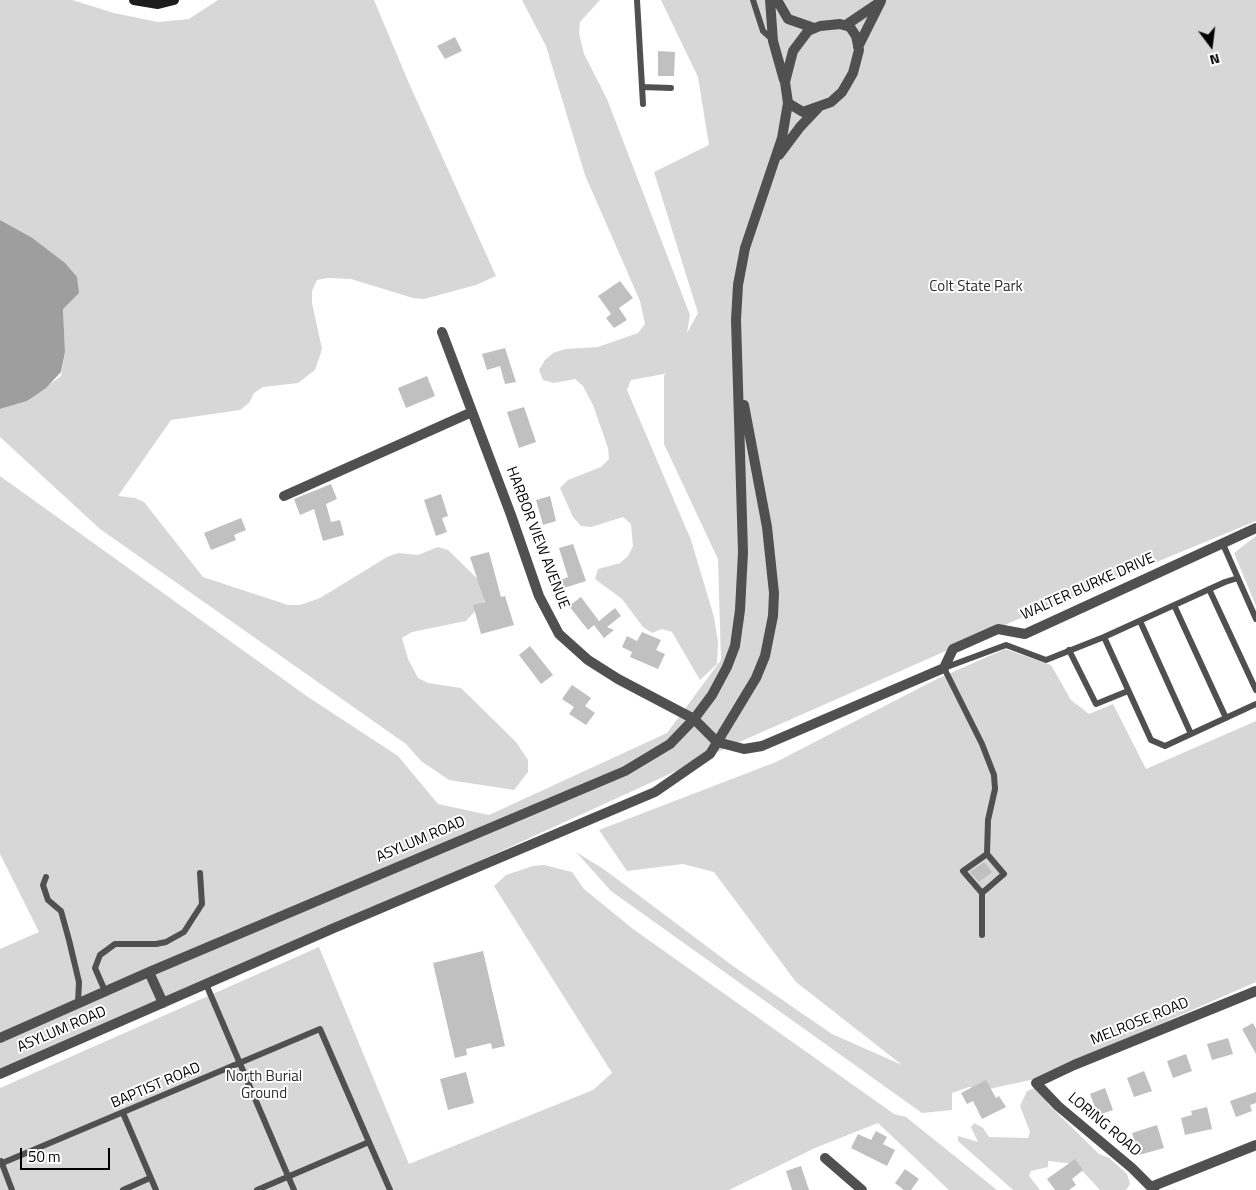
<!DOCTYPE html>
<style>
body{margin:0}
#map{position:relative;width:1256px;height:1190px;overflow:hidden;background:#fff;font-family:"Titillium Web",sans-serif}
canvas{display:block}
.north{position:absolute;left:1186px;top:20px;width:50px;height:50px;-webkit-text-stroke:4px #fff;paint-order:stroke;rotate:165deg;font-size:14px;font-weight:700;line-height:20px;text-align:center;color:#000}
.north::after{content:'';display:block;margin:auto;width:18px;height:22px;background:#000;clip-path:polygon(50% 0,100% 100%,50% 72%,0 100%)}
.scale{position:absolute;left:20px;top:1148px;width:90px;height:22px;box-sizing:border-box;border:2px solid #000;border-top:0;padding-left:6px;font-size:15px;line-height:18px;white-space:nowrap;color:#000;-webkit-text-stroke:4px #fff;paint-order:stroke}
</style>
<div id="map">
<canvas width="1256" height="1190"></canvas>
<div class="north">N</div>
<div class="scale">50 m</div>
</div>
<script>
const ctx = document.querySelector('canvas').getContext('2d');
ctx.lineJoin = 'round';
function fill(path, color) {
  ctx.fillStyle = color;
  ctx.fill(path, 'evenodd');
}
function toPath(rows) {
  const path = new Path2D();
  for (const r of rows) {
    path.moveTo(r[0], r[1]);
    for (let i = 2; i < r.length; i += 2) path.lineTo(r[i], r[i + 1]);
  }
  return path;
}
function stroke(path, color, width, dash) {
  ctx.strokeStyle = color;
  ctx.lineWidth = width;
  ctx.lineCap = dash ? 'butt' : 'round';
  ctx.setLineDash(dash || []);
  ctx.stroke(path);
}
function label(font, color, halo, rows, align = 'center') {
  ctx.font = font + ' "Titillium Web",sans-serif';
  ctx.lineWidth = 4;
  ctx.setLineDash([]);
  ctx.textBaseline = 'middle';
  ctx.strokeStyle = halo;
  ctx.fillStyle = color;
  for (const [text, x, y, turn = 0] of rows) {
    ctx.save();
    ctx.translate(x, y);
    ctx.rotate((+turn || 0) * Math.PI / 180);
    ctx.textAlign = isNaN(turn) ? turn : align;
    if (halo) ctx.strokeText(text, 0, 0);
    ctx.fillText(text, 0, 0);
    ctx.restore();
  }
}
fill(toPath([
 [0,0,72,0,114,13,158,22,189,19,218,0,374,0,408,81,496,276,476,285,424,299,413,298,351,279,328,278,317,280,312,291,312,303,322,349,315,370,298,383,263,387,254,393,249,403,240,410,171,420,118,496,135,498,144,502,203,577,288,605,300,605,320,598,387,557,398,553,418,555,438,547,448,550,486,587,488,597,466,621,412,632,402,638,408,659,418,678,428,683,461,688,516,742,528,760,528,772,514,790,449,780,421,761,406,744,100,529,0,437,0,409,27,401,61,376,65,352,63,309,31,237,0,220],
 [522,0,600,0,580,22,579,33,584,54,607,99,690,315,687,333,698,313,654,172,709,145,698,77,661,0,1256,0,1256,521,1016,620,744,740,333,928,0,1074,0,949,39,932,0,854,0,476,308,697,398,756,438,804,489,815,667,733,721,660,718,559,664,444,664,376,666,372,664,374,631,380,627,390,691,540,714,617,718,642,717,664,700,680,672,632,662,629,652,633,643,627,622,599,595,579,598,569,620,563,628,556,633,546,631,524,623,517,591,527,581,526,573,517,560,488,568,480,601,467,609,459,608,448,593,405,583,386,575,379,554,383,543,380,539,370,545,360,553,353,565,349,598,347,638,333,645,324,640,301,585,175,546,46],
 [1256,536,1256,606,1234,553],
 [1005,649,1051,665,1071,700,1089,714,1113,704,1146,769,1256,721,1256,982,1035,1079,989,1089,969,1087,952,1093,952,1110,922,1113,611,891,576,852,605,870,733,966,832,1034,902,1065,796,982,714,872,683,864,627,871,599,830,776,762,937,679],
 [544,865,572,872,584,889,633,929,894,1114,906,1117,997,1190,949,1190,878,1123,815,1148,729,1190,0,1190,0,1088,319,947,409,1164,593,1090,612,1073,494,886,506,875,533,866],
 [1037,1087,1049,1105,1099,1154,1109,1158,1127,1174,1130,1184,1126,1190,1100,1190,1076,1164,1048,1161,1048,1167,1031,1171,1029,1176,1040,1190,1013,1190,958,1141,958,1136,978,1142,971,1127,974,1123,983,1128,989,1137,1028,1138,1030,1132,1020,1106,1027,1091]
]), '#d7d7d7');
fill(toPath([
 [0,220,31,237,65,263,77,277,79,293,63,309,65,352,61,372,46,388,27,401,0,409]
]), '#9e9e9e');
fill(toPath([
 [455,37,462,51,445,59,437,46],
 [658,51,675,52,674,76,658,76],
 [620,281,633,298,619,308,627,320,614,328,606,318,611,314,598,296],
 [505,348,516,382,505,384,500,366,487,370,482,354],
 [427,376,435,396,406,408,398,388],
 [524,407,536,442,519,448,507,412],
 [331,484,337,499,326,504,331,522,340,520,344,535,323,541,314,509,300,515,294,499],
 [441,494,448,516,442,518,447,532,436,536,424,500],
 [550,496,556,521,543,525,536,500],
 [241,518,246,530,234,535,236,540,211,550,204,533],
 [573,544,586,581,564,588,561,580,568,577,559,548],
 [489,552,501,597,505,596,514,625,481,634,473,605,485,602,470,557],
 [581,597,599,621,615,608,621,616,607,627,614,630,604,638,594,625,588,630,569,606],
 [642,632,661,640,656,650,665,654,658,669,630,657,632,652,622,647,627,636,637,641],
 [530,646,553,675,541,684,519,655],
 [572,685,591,698,585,706,595,713,586,725,569,714,574,707,562,699],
 [984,862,992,872,979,882,970,872],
 [483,951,505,1046,492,1049,491,1043,466,1049,467,1055,455,1058,433,963],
 [1253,1023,1256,1029,1256,1054,1242,1029],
 [1228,1038,1233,1054,1212,1060,1207,1044],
 [1186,1054,1192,1071,1173,1078,1167,1061],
 [1144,1071,1152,1091,1134,1097,1127,1078],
 [466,1072,474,1103,448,1110,440,1079],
 [986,1080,996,1098,999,1096,1006,1107,982,1119,973,1101,967,1104,961,1093],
 [1105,1088,1113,1110,1098,1115,1090,1094],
 [1256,1092,1256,1103,1250,1105,1252,1111,1236,1117,1230,1101],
 [1207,1107,1212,1129,1185,1135,1181,1118,1192,1115,1191,1111],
 [1157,1125,1164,1148,1139,1155,1132,1133],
 [876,1131,887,1137,883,1144,895,1150,887,1166,851,1148,858,1134,871,1140],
 [1075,1159,1083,1170,1072,1179,1076,1185,1069,1190,1055,1190,1047,1179],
 [801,1166,809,1190,792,1190,786,1171],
 [905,1169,919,1179,911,1190,904,1190,895,1183]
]), '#c0c0c0');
stroke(toPath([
 [637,0,643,104],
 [753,0,763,31,773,40],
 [642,87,671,88],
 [1222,542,1256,619],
 [1238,578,1225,582,1104,637,1151,740,1165,746,1256,704],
 [1209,589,1256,690],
 [1174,605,1226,718],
 [1140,621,1191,734],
 [1069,650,1096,704,1128,691],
 [987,854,963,871,982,893,1004,874,987,854,988,820,995,789,994,775,982,744,944,668,1006,645,1046,660,1104,637],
 [46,877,43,885,48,900,61,911,69,940,79,982,78,1003],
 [982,893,982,935],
 [206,984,294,1190],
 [105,991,95,968,100,955,115,944,156,944,166,942,184,932,202,904,200,873],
 [123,1113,156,1190],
 [1,1161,12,1190],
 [0,1164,320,1029,369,1142],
 [123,1190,150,1178],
 [257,1190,369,1142,390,1190]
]), '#505050', 6);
stroke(toPath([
 [770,0,773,41,784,80],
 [777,0,788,19,814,28],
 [846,25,880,2],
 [858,47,881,1],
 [779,155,800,127,818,108],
 [442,332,511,515,539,596,559,634,588,660,618,679,694,719,717,742,744,749,762,746,944,668,953,649,998,629,1025,634,1256,528],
 [284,496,472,412],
 [149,972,163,1003],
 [0,1038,149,972,625,771,670,744,694,719,712,695,727,667,735,646,740,610,743,552,736,320,738,285,745,248,782,138,788,103,785,82,793,51,808,31,820,26,840,24,850,27,856,36,859,50,853,73,842,92,831,102,803,112,788,103],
 [0,1074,334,928,655,792,710,754,756,678,765,656,773,616,774,593,767,527,744,405],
 [825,1158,862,1190],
 [1151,1187,1256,1145],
 [1154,1190,1132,1168,1058,1106,1036,1083,1074,1065,1256,991]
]), '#505050', 10);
stroke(toPath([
 [134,0,158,4,174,0]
]), '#1d1d1d', 10);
label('15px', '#2e2e2e', '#fff', [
 ["Colt State Park",976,287],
 ["North Burial",264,1077],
 ["Ground",264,1094]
]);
label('15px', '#000', '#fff', [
 ["HARBOR VIEW AVENUE",537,538,69],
 ["WALTER BURKE DRIVE",1088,587,-24],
 ["ASYLUM ROAD",421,840,-23],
 ["MELROSE ROAD",1140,1022,-22],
 ["ASYLUM ROAD",62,1030,-23],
 ["BAPTIST ROAD",156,1086,-23],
 ["LORING ROAD",1104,1125,40]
]);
</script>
